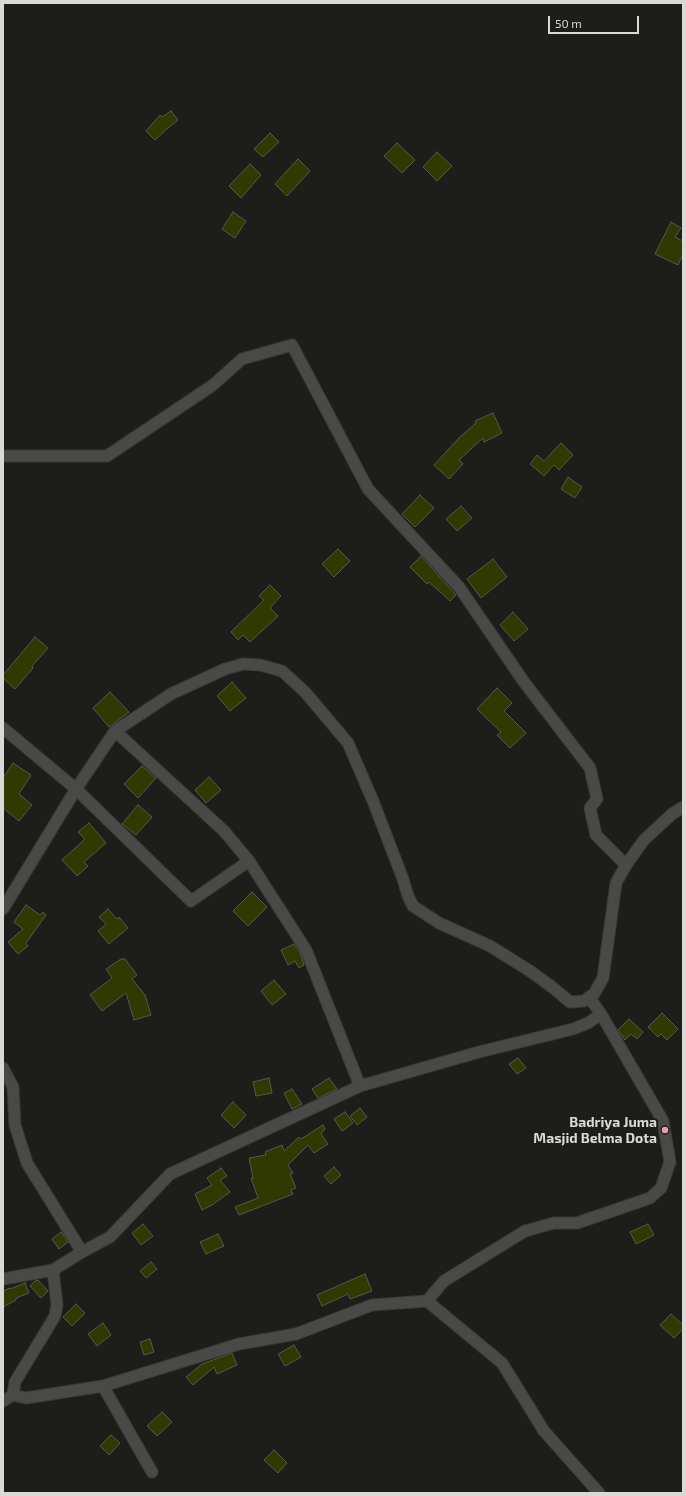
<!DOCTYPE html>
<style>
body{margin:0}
#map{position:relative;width:686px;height:1496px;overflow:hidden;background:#1d1e1a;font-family:"Exo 2",sans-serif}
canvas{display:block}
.frame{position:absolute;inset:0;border:4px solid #d9dad8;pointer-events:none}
.scale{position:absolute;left:548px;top:16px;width:91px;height:18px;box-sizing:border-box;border:2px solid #d9dad8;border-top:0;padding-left:5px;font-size:12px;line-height:14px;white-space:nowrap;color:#d9dad8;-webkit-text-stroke:3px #1d1e1a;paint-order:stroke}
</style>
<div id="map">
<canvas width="686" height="1496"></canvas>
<div class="frame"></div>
<div class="scale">50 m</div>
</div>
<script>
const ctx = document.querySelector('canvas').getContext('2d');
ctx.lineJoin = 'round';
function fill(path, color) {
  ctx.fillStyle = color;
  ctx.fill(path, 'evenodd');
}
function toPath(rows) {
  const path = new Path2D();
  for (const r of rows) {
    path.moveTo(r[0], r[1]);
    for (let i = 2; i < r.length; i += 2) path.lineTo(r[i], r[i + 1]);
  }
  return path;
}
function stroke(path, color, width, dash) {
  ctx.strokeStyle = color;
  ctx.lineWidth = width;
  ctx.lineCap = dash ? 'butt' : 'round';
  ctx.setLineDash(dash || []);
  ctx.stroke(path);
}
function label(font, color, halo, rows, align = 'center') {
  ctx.font = font + ' "Exo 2",sans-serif';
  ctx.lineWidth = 4;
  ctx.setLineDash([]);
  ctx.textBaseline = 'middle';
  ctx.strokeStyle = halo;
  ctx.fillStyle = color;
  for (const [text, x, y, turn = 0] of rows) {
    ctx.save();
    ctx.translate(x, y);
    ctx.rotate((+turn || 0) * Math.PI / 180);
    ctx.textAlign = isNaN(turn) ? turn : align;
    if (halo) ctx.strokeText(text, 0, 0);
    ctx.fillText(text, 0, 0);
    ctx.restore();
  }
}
const building = toPath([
 [171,111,178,120,168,128,155,140,146,131,160,115,162,117,171,111],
 [270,133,279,142,263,157,254,149,270,133],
 [397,143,415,160,402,173,384,156,397,143],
 [437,152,452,166,437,181,423,167,437,152],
 [298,159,310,171,287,196,275,184,298,159],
 [250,164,261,175,241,198,229,186,250,164],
 [233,212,246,221,235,238,222,229,233,212],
 [671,222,681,228,675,237,683,241,683,254,678,265,655,254,671,222],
 [493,413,502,433,484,442,483,438,459,460,463,464,449,479,434,465,458,439,476,423,475,421,493,413],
 [561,443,573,455,559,470,554,465,544,476,530,464,537,455,544,461,561,443],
 [568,477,582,487,575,498,561,489,568,477],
 [420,495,434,508,415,527,402,514,420,495],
 [461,506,472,518,457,531,446,519,461,506],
 [338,549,350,561,334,577,322,564,338,549],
 [421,556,456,595,450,601,429,582,427,584,410,567,421,556],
 [493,559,507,577,481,598,467,579,493,559],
 [270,585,281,596,270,608,278,616,250,642,243,635,238,640,231,632,264,600,259,596,270,585],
 [513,612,528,629,514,641,500,625,513,612],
 [35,637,48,648,32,666,33,668,15,689,3,678,3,675,35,637],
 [232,682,246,698,230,711,217,696,232,682],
 [497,688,512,703,504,711,526,733,510,748,497,735,501,732,477,709,497,688],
 [110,692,129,712,109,727,93,708,110,692],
 [13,763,31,775,19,794,32,805,19,821,3,808,3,778,13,763],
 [142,766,156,778,138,798,124,784,142,766],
 [209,777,221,790,206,803,195,790,209,777],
 [138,805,152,817,136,835,122,824,138,805],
 [89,823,106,843,84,862,88,866,77,876,62,860,85,839,78,832,89,823],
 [252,892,267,907,248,926,233,911,252,892],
 [26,905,40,915,43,912,46,915,26,943,28,946,18,954,8,942,23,929,14,922,26,905],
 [108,909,117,919,119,917,128,928,109,944,98,931,106,924,99,917,108,909],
 [294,944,300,953,304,965,299,968,295,961,288,965,281,950,294,944],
 [121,959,125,959,137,975,132,979,145,995,151,1015,134,1020,126,993,102,1011,90,995,112,978,106,969,121,959],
 [274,980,286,994,272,1005,261,991,274,980],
 [662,1013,678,1029,667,1040,661,1034,658,1037,648,1027,662,1013],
 [629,1019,643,1032,637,1039,631,1034,625,1040,618,1030,629,1019],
 [518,1058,526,1068,517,1074,509,1064,518,1058],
 [269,1078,272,1093,256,1096,253,1082,269,1078],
 [329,1078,337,1089,318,1098,312,1089,329,1078],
 [292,1089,302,1104,292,1109,284,1093,292,1089],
 [233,1102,246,1115,234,1128,221,1115,233,1102],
 [360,1108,367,1117,357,1125,350,1116,360,1108],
 [345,1112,353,1123,342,1131,334,1119,345,1112],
 [323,1125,325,1129,321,1134,328,1144,314,1153,308,1145,288,1165,293,1173,290,1174,296,1188,291,1190,293,1194,239,1215,235,1207,258,1198,251,1178,253,1178,249,1158,266,1155,265,1152,282,1145,284,1151,299,1137,301,1139,323,1125],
 [334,1167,341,1175,331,1184,324,1176,334,1167],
 [221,1168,227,1176,220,1180,230,1192,212,1205,202,1210,195,1194,212,1185,207,1178,221,1168],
 [143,1224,153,1236,141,1245,132,1233,143,1224],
 [648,1224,654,1235,636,1244,630,1232,648,1224],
 [61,1232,68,1242,59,1249,52,1239,61,1232],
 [218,1234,224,1246,206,1254,200,1242,218,1234],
 [151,1262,157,1269,146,1278,140,1271,151,1262],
 [365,1274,372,1291,350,1299,348,1294,322,1306,317,1295,365,1274],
 [36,1280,38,1280,48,1291,41,1298,30,1286,36,1280],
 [25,1283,29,1293,16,1298,16,1300,3,1307,3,1291,10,1288,10,1289,25,1283],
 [76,1304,85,1313,72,1326,63,1317,76,1304],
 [671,1314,683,1325,683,1329,674,1338,660,1325,671,1314],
 [103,1323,111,1335,97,1346,88,1334,103,1323],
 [150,1339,154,1352,144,1355,140,1342,150,1339],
 [294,1345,301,1357,285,1366,278,1354,294,1345],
 [232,1353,237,1365,217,1374,214,1367,193,1385,186,1377,202,1364,232,1353],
 [162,1412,172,1422,157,1436,147,1426,162,1412],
 [111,1435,120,1443,109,1455,100,1446,111,1435],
 [274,1450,287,1463,278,1473,264,1460,274,1450]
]);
fill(building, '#303a00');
stroke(building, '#565753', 1);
const minor = toPath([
 [3,456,107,456,213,385,242,359,292,345,368,489,459,587,524,682,590,768,597,799,590,808,596,835,626,865],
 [3,728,76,789,191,901,249,861],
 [115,731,224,831,249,861,306,950,360,1086],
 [3,1068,13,1087,15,1125,27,1163,82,1252],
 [3,1279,53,1270,82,1252,110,1237,170,1174,360,1086,479,1052,573,1029,588,1023,601,1014],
 [427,1301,502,1363,544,1431,599,1493],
 [103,1386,152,1472],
 [13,1395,26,1398,103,1386,239,1344,296,1334,372,1305,427,1301,444,1281,525,1231,554,1223,577,1223,650,1198,661,1188,670,1162,663,1121,601,1014,589,997],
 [3,1401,13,1395,15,1382,55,1316,57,1305,53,1270]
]);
const secondary = toPath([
 [3,909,76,789,115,731,171,694,225,669,243,664,260,665,282,671,305,692,348,743,373,801,403,879,408,896,413,906,439,923,490,946,530,971,552,987,570,1002,584,1001,594,994,603,978,616,883,626,865,644,840,672,814,683,807]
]);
stroke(minor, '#393a38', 13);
stroke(secondary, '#393a38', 13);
stroke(minor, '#494a47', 11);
stroke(secondary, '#494a47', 11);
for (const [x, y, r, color] of [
 [665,1130,4,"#f09ab6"]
]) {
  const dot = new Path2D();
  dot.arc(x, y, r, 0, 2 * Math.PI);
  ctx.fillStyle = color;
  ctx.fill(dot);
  stroke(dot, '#1d1e1a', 1.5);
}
label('bold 14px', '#d9dad8', '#1d1e1a', [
 ["Badriya Juma",657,1122],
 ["Masjid Belma Dota",657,1138]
], 'right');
</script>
